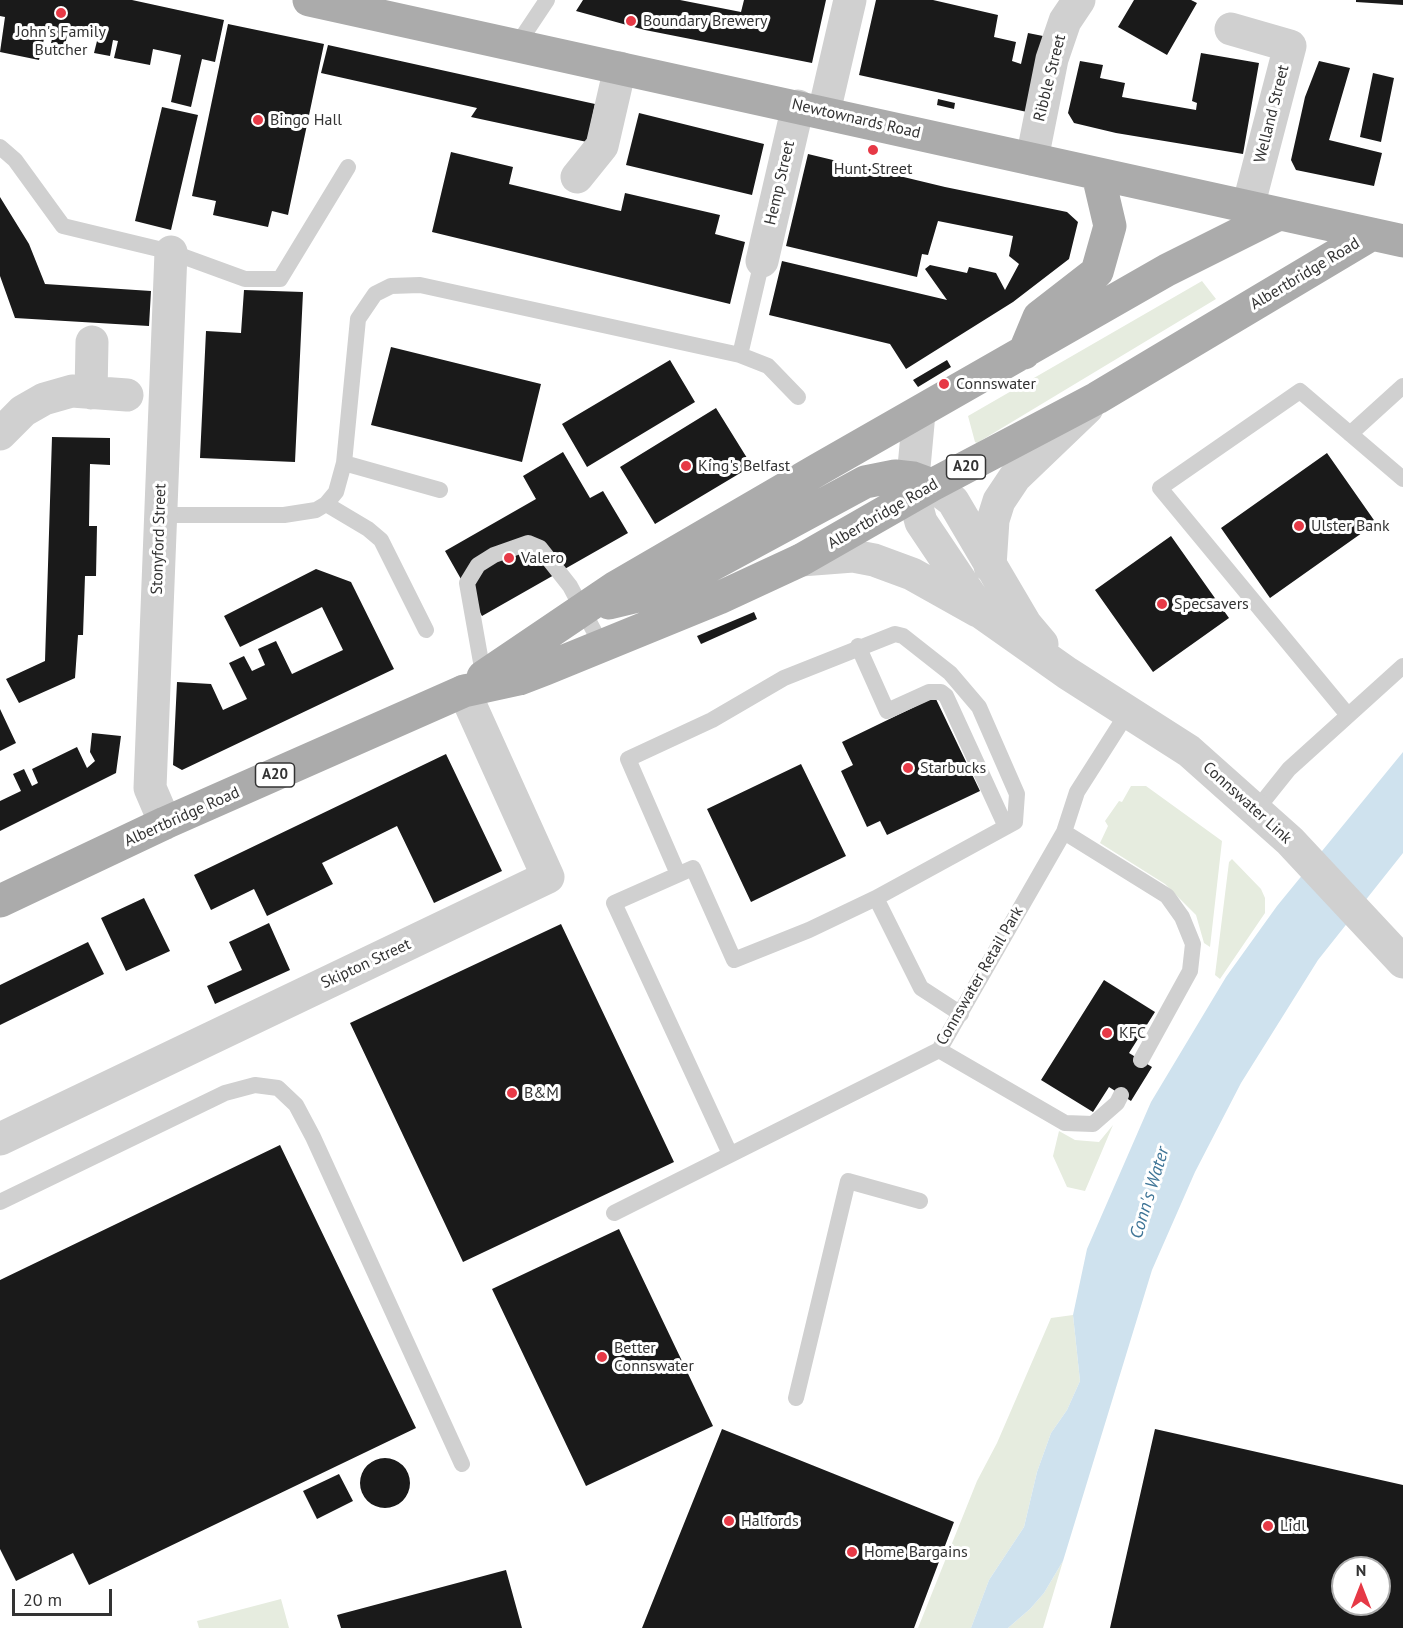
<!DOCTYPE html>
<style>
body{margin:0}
#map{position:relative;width:1403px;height:1628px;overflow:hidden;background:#fff;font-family:"PT Sans",sans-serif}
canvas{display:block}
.north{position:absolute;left:1331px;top:1556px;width:60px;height:60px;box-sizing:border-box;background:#fff;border:2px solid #adadad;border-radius:50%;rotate:0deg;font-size:16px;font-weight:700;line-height:24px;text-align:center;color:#333}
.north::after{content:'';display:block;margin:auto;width:21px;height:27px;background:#e63946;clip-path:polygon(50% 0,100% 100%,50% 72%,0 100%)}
.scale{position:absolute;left:12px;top:1589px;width:100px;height:27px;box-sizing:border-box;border:3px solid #333;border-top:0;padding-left:8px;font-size:18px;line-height:21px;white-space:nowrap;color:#333;-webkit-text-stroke:4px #fff;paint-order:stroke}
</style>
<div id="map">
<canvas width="1403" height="1628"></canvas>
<div class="north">N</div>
<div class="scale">20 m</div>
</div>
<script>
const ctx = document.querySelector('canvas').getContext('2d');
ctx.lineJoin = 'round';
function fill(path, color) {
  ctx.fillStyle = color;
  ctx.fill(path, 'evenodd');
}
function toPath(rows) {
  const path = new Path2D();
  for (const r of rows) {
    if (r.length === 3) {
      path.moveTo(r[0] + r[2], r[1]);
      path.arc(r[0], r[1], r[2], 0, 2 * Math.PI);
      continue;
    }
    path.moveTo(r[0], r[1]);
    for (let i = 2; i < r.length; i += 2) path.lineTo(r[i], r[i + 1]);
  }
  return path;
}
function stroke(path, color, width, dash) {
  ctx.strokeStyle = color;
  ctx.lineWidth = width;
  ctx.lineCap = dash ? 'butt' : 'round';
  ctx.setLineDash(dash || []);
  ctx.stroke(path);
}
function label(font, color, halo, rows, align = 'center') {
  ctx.font = font + ' "PT Sans",sans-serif';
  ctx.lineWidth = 6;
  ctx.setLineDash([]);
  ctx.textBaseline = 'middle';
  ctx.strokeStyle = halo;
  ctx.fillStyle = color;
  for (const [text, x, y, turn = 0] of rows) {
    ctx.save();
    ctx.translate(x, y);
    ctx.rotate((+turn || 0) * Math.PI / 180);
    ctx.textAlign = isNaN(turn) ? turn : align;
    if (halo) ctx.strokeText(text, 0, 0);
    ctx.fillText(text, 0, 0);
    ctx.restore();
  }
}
fill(toPath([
 [1202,281,1216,299,977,443,975,442,968,416],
 [1131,786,1146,786,1222,841,1210,947,1204,943,1196,915,1165,884,1100,843,1108,826,1105,821,1119,801,1122,802],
 [1232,859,1261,889,1265,898,1265,913,1220,979,1215,975,1229,862],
 [1113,1125,1085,1191,1067,1187,1053,1156,1059,1131,1075,1140,1099,1142],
 [1073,1315,1080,1381,1067,1410,1051,1433,1037,1472,1024,1527,989,1580,971,1628,918,1628,977,1481,997,1443,1051,1318],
 [1063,1561,1043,1628,1008,1628,1030,1609,1044,1593],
 [281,1599,289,1628,199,1628,197,1621]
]), '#e6ecdf');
fill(toPath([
 [1403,752,1403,853,1318,960,1241,1083,1195,1172,1152,1270,1063,1561,1044,1593,1030,1609,1008,1628,971,1628,989,1580,1024,1527,1037,1472,1051,1433,1067,1410,1080,1381,1073,1315,1087,1249,1151,1102,1226,977,1277,906]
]), '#cfe2ee');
fill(toPath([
 [0,0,132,0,224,20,215,62,202,59,191,107,171,102,181,55,153,49,150,65,114,58,118,41,113,40,110,56,94,53,98,37,68,30,65,46,51,43,55,28,47,26,39,60,0,52,5,17,0,16],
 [583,0,680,0,741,12,744,0,826,0,812,63,645,30,576,11],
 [876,0,933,0,998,15,994,37,1016,42,1012,61,1021,64,1028,33,1043,36,1027,112,859,75],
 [1134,0,1191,0,1197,3,1167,55,1118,27],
 [1356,0,1403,0,1403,5,1356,2],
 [228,24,324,44,288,215,272,211,268,227,213,215,216,201,192,196],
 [328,45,595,104,587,142,471,117,477,108,321,73],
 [1201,53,1259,63,1243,154,1116,133,1074,123,1068,113,1080,61,1103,65,1100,78,1125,83,1122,97,1196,110,1197,103,1192,101],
 [1319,61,1350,68,1329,140,1382,153,1374,186,1296,170,1291,160,1305,97],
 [1373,73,1394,78,1381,142,1360,137],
 [938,99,955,103,954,109,937,105],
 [162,107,198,115,171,230,135,221],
 [639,113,764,144,752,195,626,165],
 [451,152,513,167,509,184,616,210,621,211,625,193,720,215,715,234,745,242,730,304,432,232],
 [808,154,945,187,1067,212,1078,222,1069,259,1013,302,906,369,890,344,769,315,782,261,947,300,925,269,930,265,967,273,969,267,996,273,1005,290,1019,264,1009,256,1013,236,938,221,928,255,922,254,917,277,786,246],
 [0,197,29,244,45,284,151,291,149,326,15,318,0,276],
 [244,290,303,292,295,462,200,458,206,331,241,333],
 [391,347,541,384,522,462,371,425],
 [670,360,695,402,587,467,562,424],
 [947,360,951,367,918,387,913,380],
 [716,408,752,466,655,524,620,467],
 [52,437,110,438,110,465,90,464,89,526,97,526,96,576,85,576,83,635,78,635,75,678,19,703,6,679,45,661],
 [563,452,590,498,603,491,628,533,482,616,445,551,536,499,523,476],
 [1327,453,1376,523,1270,598,1221,528],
 [1171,536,1229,618,1153,672,1095,590],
 [316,569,351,582,394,669,182,770,173,765,177,682,211,684,223,710,247,699,229,663,244,656,252,671,265,665,258,649,276,641,292,674,343,650,322,607,240,647,224,616],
 [754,612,757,619,701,644,697,636],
 [935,697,980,791,887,835,880,821,867,827,841,771,853,765,842,742],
 [0,709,16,743,0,751],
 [92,733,121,736,116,773,0,831,0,801,21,791,13,774,24,769,32,786,38,783,32,769,77,747,87,768,95,761,90,752],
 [446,754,502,871,434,903,397,826,322,863,333,884,267,916,254,889,211,910,194,875],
 [801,764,846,856,751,902,707,809],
 [144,898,170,951,126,971,101,918],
 [269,923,290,970,215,1004,207,986,242,970,229,942],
 [561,924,674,1162,463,1262,350,1023],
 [88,942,104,974,0,1025,0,985],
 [1104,980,1155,1012,1129,1053,1152,1067,1131,1101,1109,1087,1093,1112,1041,1080],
 [280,1145,416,1428,89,1585,73,1553,16,1581,0,1549,0,1280],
 [619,1229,713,1426,586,1486,492,1289],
 [722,1429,954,1522,914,1628,642,1628],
 [1155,1429,1403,1485,1403,1628,1110,1628],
 [1343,1568,1379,1568,1379,1604,1343,1604],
 [385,1483,25],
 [339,1474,353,1501,317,1519,303,1491],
 [506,1570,522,1628,341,1628,337,1615]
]), '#1a1a1a');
stroke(toPath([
 [517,45,547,0],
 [0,147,15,160,63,226,171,252,245,279,280,279,348,167],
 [740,355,762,261],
 [1350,434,1403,386],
 [344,463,440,490],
 [326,504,368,529,381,540,426,630],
 [160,515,284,515,316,510,326,504,336,492,344,463,358,319,375,294,391,286,420,285,740,355,768,366,798,397],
 [858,646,887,711,929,692,941,692,946,696,1006,827],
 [484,679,467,583,478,565,494,555,528,543,540,548,570,586,602,646],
 [1347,714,1160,488,1300,391,1403,479],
 [1257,809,1289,769,1403,666],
 [1064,832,1167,896,1182,917,1193,944,1190,971,1141,1060],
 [678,874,628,759,712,720,784,678,895,634,903,636,950,673,979,707,1017,794,1015,822,876,898,809,930,734,960,693,868,614,903,730,1154],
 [876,898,921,988,961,1014],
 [939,1050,1065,1123,1093,1124,1117,1103,1121,1095],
 [0,1202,225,1093,255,1085,278,1088,296,1105,313,1137,462,1464],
 [614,1213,939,1050,1064,832,1077,792,1128,712],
 [796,1398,848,1181,920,1201]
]), '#d0d0d0', 16);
stroke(toPath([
 [1231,29,1290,46,1248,207],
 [824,112,850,0],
 [1032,159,1052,59,1065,21,1079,0],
 [577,177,602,146,620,68],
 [762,261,798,106],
 [91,393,92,342],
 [919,413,913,478,914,496,921,522,982,613,1067,673,1189,751,1290,841,1403,962],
 [0,434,23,411,44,399,72,391,127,395],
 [932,485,953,501,1026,625,1042,644],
 [801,560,853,556,874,560,912,574,978,611],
 [990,566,993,520,999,501,1015,477,1087,408],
 [165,823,150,788,171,252],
 [0,1139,548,877,464,691]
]), '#d0d0d0', 33);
stroke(toPath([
 [309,0,1403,241],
 [1024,353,1039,317,1097,272,1110,226,1098,175],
 [609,603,667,589,865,482,895,476,913,478,932,485],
 [483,677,616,587,819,469,1167,270,1279,214],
 [0,901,165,823,464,691,519,679,545,669,719,598,801,560,932,485,1097,398,1372,234]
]), '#ababab', 33);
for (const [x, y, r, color] of [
 [61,13,6,"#e63946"],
 [631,21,6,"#e63946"],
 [258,120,6,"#e63946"],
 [873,150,6,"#e63946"],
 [944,384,6,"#e63946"],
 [686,466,6,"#e63946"],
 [1299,526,6,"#e63946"],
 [509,558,6,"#e63946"],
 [1162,604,6,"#e63946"],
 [908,768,6,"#e63946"],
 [1107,1033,6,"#e63946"],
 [512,1093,6,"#e63946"],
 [602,1357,6,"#e63946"],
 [729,1521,6,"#e63946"],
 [1268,1526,6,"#e63946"],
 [852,1552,6,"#e63946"]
]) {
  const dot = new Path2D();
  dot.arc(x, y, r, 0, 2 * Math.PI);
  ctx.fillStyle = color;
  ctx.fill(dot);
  stroke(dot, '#fff', 2);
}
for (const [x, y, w] of [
 [966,467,39],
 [275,775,39]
]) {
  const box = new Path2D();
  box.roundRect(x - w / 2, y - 12, w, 24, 4.5);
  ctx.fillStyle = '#fff';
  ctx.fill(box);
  stroke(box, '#333', 1.5);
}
label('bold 15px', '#333', null, [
 ["A20",966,467],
 ["A20",275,775]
]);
label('16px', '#333', '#fff', [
 ["Boundary Brewery",643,21],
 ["John's Family",61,32,"center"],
 ["Butcher",61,50,"center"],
 ["Bingo Hall",270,120],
 ["Hunt Street",873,169,"center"],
 ["Connswater",956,384],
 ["King's Belfast",698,466],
 ["Ulster Bank",1311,526],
 ["Valero",521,558],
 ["Specsavers",1174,604],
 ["Starbucks",920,768],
 ["KFC",1119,1033],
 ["B&M",524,1093],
 ["Better",614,1348],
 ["Connswater",614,1366],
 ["Halfords",741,1521],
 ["Lidl",1280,1526],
 ["Home Bargains",864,1552]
], 'left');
label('16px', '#333', '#fff', [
 ["Ribble Street",1050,78,-76],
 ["Welland Street",1272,114,-76],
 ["Newtownards Road",856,119,13],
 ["Hemp Street",780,183,-77],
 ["Albertbridge Road",1305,274,-31],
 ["Albertbridge Road",883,514,-30],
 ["Stonyford Street",159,539,-88],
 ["Connswater Link",1247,803,42],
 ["Albertbridge Road",182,817,-24],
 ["Skipton Street",366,964,-25],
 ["Connswater Retail Park",980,976,-60]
]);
label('italic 18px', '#3f7597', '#fff', [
 ["Conn's Water",1150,1193,-73]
]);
</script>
